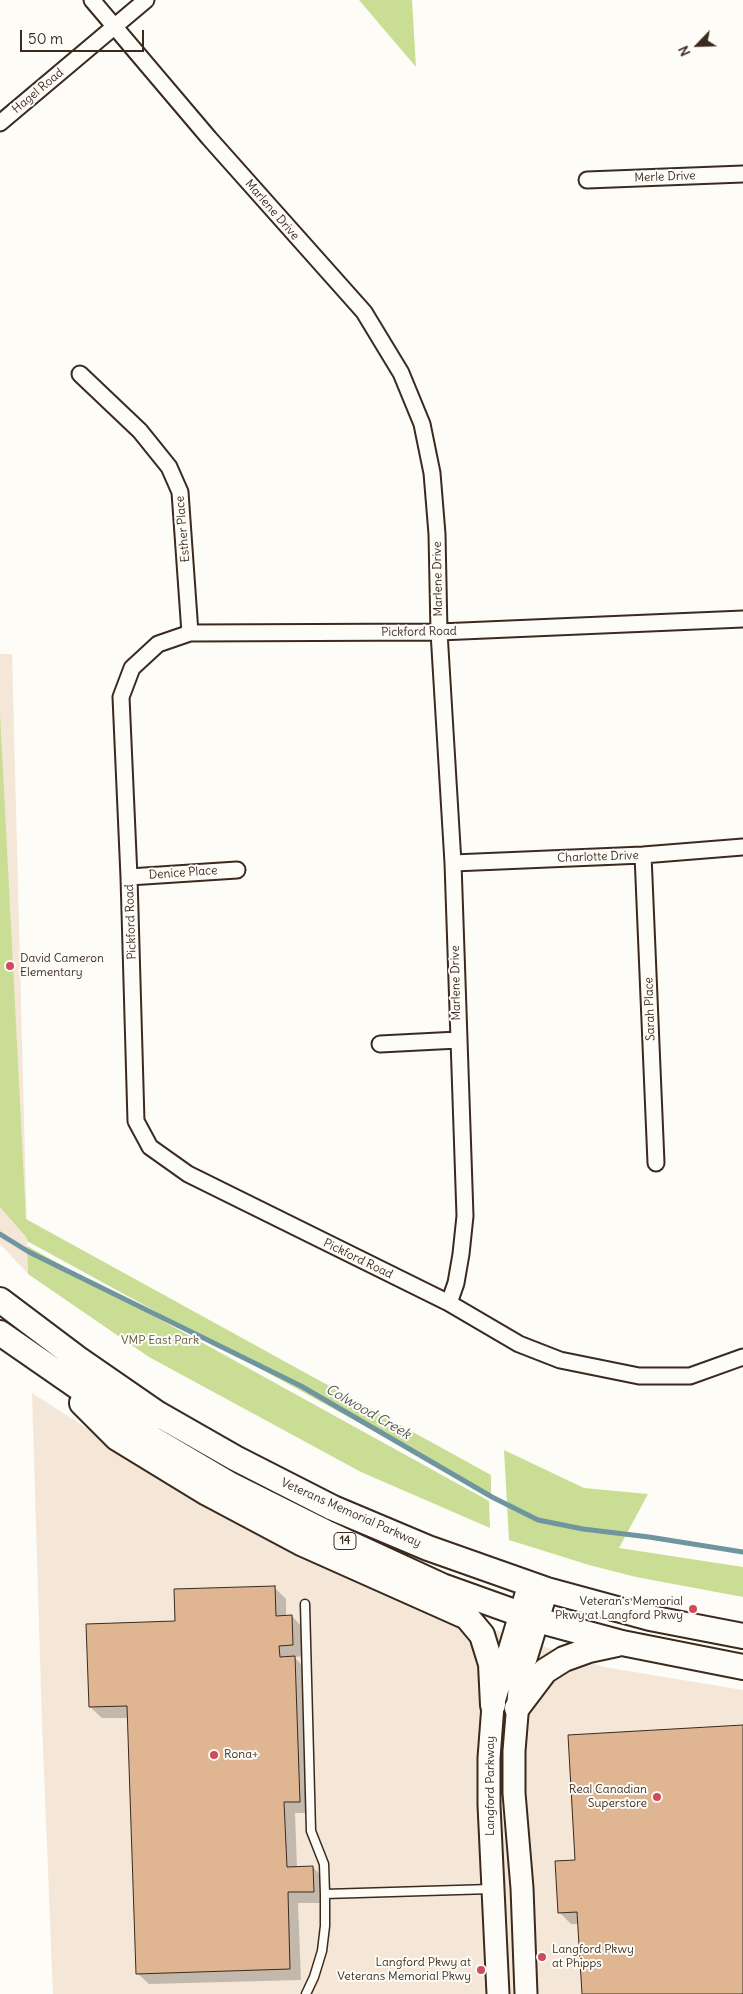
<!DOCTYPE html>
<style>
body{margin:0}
#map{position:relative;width:743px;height:1994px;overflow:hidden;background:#fdfcf7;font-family:Delius,sans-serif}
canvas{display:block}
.north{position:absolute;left:673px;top:20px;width:50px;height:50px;-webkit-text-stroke:4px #fdfcf7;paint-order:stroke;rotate:246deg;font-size:14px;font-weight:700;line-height:20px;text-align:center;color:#3b2a1e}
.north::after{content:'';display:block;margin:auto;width:18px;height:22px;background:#3b2a1e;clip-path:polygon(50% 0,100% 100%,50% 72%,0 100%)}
.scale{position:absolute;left:20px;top:30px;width:124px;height:22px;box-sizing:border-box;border:2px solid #3b2a1e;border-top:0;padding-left:6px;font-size:15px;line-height:18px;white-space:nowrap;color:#3b2a1e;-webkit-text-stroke:4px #fdfcf7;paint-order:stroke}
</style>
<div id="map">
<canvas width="743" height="1994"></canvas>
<div class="north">N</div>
<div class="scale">50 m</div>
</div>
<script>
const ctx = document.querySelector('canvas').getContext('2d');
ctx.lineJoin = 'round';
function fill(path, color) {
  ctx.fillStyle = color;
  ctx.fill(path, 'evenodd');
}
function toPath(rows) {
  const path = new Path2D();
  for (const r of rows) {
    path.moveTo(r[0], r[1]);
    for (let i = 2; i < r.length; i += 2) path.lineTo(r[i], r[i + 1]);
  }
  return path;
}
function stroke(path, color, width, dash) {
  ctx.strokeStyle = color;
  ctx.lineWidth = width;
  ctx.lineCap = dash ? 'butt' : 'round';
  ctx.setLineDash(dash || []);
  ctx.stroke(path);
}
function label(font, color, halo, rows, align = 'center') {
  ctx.font = font + ' Delius,sans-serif';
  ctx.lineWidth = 4;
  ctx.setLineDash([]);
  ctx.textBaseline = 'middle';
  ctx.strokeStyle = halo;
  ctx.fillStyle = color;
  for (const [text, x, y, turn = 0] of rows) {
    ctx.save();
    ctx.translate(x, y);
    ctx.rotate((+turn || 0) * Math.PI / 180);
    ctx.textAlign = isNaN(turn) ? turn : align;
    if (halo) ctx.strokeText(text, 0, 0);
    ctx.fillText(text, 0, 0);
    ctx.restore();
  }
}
fill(toPath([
 [0,654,12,654,28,1274,0,1244],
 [32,1393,205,1504,393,1595,604,1667,743,1690,743,1994,53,1994,42,1723]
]), '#f4e7d8');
fill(toPath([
 [359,0,412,0,416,67],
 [0,712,26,1219,491,1475,491,1495,27,1241,27,1238,0,1207],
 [27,1246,489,1501,490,1528,361,1472,149,1357,28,1274],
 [504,1450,584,1488,648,1494,619,1548,743,1567,743,1597,636,1577,589,1565,509,1540]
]), '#c9de94');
fill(toPath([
 [274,1587,286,1599,286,1617,292,1616,303,1628,304,1656,294,1657,306,1669,311,1813,295,1813,297,1868,313,1867,324,1879,325,1903,298,1903,301,1980,149,1984,137,1973,129,1718,102,1718,90,1707,176,1622],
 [743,1726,743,1994,583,1994,579,1924,571,1924,560,1913,576,1861]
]), '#0003');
stroke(toPath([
 [0,1234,29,1252,301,1386,492,1497,538,1520,583,1529,649,1537,743,1552]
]), '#6f959e', 5);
const building = toPath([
 [275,1586,276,1616,292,1615,293,1645,279,1646,280,1657,295,1656,300,1802,284,1802,287,1867,313,1866,314,1892,288,1892,290,1969,136,1974,127,1706,89,1707,86,1624,175,1621,174,1589,275,1586],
 [743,1725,743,1994,582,1994,577,1912,558,1913,555,1861,575,1860,568,1735,743,1725]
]);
fill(building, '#e0b591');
stroke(building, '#3b2a1e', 1);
const lane = toPath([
 [305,1604,311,1831,324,1864,325,1894],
 [306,1994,314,1977,322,1951,325,1926,325,1894,491,1889]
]);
const street = toPath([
 [92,0,209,138,364,312,401,373,422,424,432,473,437,534,439,632,453,863,465,1216,461,1254,456,1283,449,1303],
 [0,123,146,0],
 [587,180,743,174],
 [80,374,140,431,169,467,180,492,190,633],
 [743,619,439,632,190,633,158,644,132,668,121,697,129,877,136,1121,150,1147,188,1174,449,1303,519,1344,560,1360,639,1376,690,1376,743,1357],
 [643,855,656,1163],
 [453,863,643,855,743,847],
 [129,877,237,870],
 [380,1044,458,1040]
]);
const secondary = toPath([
 [498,1994,489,1805,489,1758,493,1705,529,1584],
 [526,1994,522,1888,514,1793,514,1751,520,1678,547,1590]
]);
const primary = toPath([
 [0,1300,77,1358,158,1414,235,1458,333,1508,428,1548,547,1590,650,1618,743,1636],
 [0,1333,153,1439,231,1485,329,1534,442,1586,537,1620,622,1643,743,1667],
 [82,1403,117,1438,207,1493,301,1543,467,1617,482,1635,491,1664,493,1705],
 [517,1708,545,1671,564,1659,589,1650,617,1644]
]);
stroke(lane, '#3b2a1e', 11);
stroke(street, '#3b2a1e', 19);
stroke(secondary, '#3b2a1e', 25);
stroke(primary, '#3b2a1e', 28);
stroke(lane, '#fdfcf7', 8);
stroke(street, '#fdfcf7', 15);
stroke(secondary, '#fdfcf7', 21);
stroke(primary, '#fdfcf7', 24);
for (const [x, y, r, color] of [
 [10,966,5,"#d1495b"],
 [693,1609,5,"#d1495b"],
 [214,1755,5,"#d1495b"],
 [657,1797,5,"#d1495b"],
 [542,1957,5,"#d1495b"],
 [481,1970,5,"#d1495b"]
]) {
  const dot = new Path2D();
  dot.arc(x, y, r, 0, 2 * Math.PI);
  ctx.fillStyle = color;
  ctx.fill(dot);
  stroke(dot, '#fdfcf7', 2);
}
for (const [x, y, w] of [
 [345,1541,22]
]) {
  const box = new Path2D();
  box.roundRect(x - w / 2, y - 8.5, w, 17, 4);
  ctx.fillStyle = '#fdfcf7';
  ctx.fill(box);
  stroke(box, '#3b2a1e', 1);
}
label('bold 11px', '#3b2a1e', null, [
 ["14",345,1541]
]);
label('12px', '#3b2a1e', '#fdfcf7', [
 ["Hagel Road",38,91,-40],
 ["Merle Drive",665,177,-2],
 ["Marlene Drive",272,210,49],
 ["Esther Place",183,529,-95],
 ["Marlene Drive",438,579,-91],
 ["Pickford Road",419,632,-1],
 ["Charlotte Drive",598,857,-2],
 ["Denice Place",183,873,-4],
 ["Pickford Road",131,922,-92],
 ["Marlene Drive",456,983,-91],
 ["Sarah Place",650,1009,-92],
 ["Pickford Road",358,1259,26],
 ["Veterans Memorial Parkway",351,1513,24],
 ["Langford Parkway",491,1786,-90]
]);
label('12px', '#3b2a1e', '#fdfcf7', [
 ["David Cameron",20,959],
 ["Elementary",20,973],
 ["Veteran's Memorial",683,1602,"right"],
 ["Pkwy at Langford Pkwy",683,1616,"right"],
 ["Rona+",224,1755],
 ["Real Canadian",647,1790,"right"],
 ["Superstore",647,1804,"right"],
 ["Langford Pkwy",552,1950],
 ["at Phipps",552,1964],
 ["Langford Pkwy at",471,1963,"right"],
 ["Veterans Memorial Pkwy",471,1977,"right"]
], 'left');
label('12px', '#5e573c', '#fdfcf7', [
 ["VMP East Park",160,1341]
]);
label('italic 14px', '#515753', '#fdfcf7', [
 ["Colwood Creek",368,1412,30]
]);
</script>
